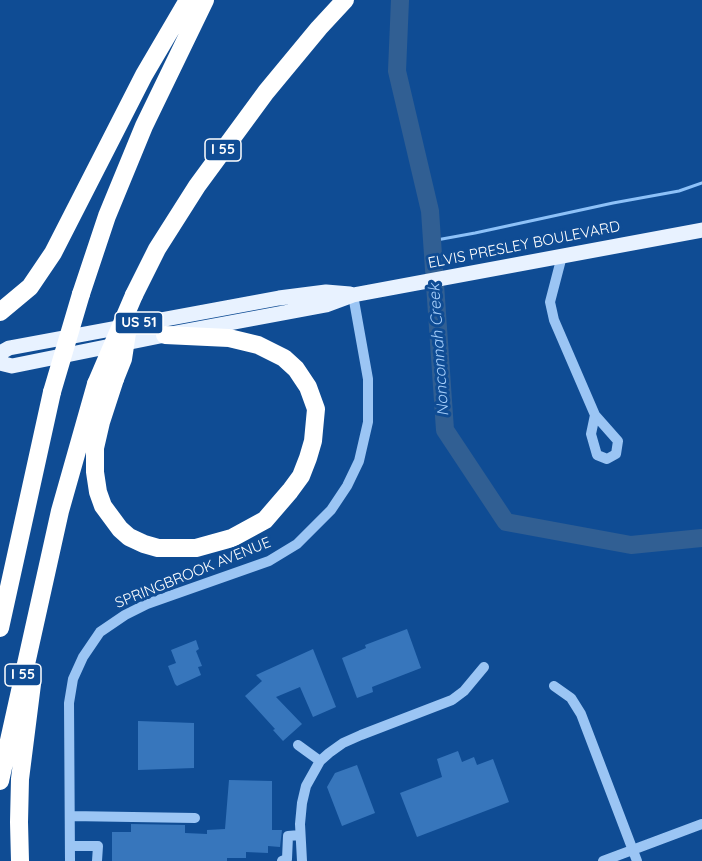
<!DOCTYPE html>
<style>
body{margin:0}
canvas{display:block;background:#0f4c94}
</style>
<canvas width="702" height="861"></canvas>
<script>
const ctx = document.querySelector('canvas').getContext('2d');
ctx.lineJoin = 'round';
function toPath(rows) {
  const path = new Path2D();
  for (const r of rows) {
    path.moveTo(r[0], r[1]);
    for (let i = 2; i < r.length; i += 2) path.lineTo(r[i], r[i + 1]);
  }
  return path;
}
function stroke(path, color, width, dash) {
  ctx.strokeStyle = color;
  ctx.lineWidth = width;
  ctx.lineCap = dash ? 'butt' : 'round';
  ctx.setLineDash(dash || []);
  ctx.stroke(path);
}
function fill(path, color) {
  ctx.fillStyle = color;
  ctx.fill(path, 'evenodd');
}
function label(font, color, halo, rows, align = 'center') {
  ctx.font = font + ' Quicksand,sans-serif';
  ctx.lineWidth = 6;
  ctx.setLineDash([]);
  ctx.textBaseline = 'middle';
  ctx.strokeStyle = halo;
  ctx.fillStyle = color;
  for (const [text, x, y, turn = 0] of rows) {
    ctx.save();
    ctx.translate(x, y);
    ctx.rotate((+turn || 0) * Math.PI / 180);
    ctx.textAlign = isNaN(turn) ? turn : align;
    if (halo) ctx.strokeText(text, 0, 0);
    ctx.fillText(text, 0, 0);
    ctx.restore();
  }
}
stroke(toPath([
 [431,241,475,233,613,203,679,191,702,183]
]), '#8dc1f8', 3);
stroke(toPath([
 [400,0,397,71,430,211,445,430,506,522,631,545,702,538]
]), '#315f93', 18);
fill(toPath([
 [407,629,421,668,372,687,373,692,357,698,342,658,366,648,365,645],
 [196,640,199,649,196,651,202,666,198,667,201,675,177,686,175,684,168,666,176,663,171,650],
 [313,649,336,707,313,717,300,687,276,697,302,724,283,741,273,730,275,729,245,696,262,681,256,675],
 [138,721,194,723,194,768,138,770],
 [458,751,462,762,474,757,477,765,493,759,509,802,417,837,400,793,442,777,437,759],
 [357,765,375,813,342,826,327,787,335,773],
 [229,780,272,781,272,830,282,830,280,847,268,846,268,853,246,852,246,858,227,858,227,861,112,861,112,832,131,832,131,824,185,825,185,833,207,834,207,830,225,829]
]), '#3776bc');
stroke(toPath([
 [562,256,550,302,554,320,595,415,591,434,597,455,607,459,616,454,618,441,595,415],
 [554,686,571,698,581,714,637,861],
 [298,745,320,761],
 [70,816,195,818],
 [70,846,98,846,97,861],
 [70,861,69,703,73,679,83,657,100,632,125,615,147,604,269,561,297,544,331,510,347,486,359,461,368,422,368,379,353,295],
 [282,861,287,859,288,836,300,835],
 [302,861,300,824,302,803,306,786,320,761,329,753,343,743,361,735,452,700,464,691,484,667],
 [603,861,702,824]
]), '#9bc5f4', 10);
stroke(toPath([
 [0,353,9,348,279,298,326,292,350,294],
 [0,363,12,366,165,335,326,305,353,295,702,230]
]), '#e8f2ff', 15);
stroke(toPath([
 [81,294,107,216,144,126,205,0],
 [134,295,157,249,197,186,266,92,319,28,345,0],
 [0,312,30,287,53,253,144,75,188,0],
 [115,379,101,422,95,448,95,472,98,492,103,506,120,529,129,537,144,544,158,548,196,548,232,538,265,520,290,491,301,476,308,458,313,441,316,409,308,387,296,369,284,358,258,345,229,338,165,335],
 [0,628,52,392],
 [0,781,60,511,96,384],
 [20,861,19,822,20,779,32,684]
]), '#fff', 18);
stroke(toPath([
 [115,379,123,359,129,320],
 [96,384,134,295],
 [52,392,81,294]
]), '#fff', 18);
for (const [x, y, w] of [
 [223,150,36],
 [139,323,48],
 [23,675,36]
]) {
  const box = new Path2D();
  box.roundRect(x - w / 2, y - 11, w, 22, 4.5);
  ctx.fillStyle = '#0f4c94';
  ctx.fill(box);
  stroke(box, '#fff', 1.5);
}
label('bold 14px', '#fff', null, [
 ["I 55",223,150],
 ["US 51",139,323],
 ["I 55",23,675]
]);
label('15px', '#fff', '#0f4c94', [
 ["ELVIS PRESLEY BOULEVARD",524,245,-11],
 ["SPRINGBROOK AVENUE",193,573,-22]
]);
label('italic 16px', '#a7cffb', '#0f4c94', [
 ["Nonconnah Creek",439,350,-94]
]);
</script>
